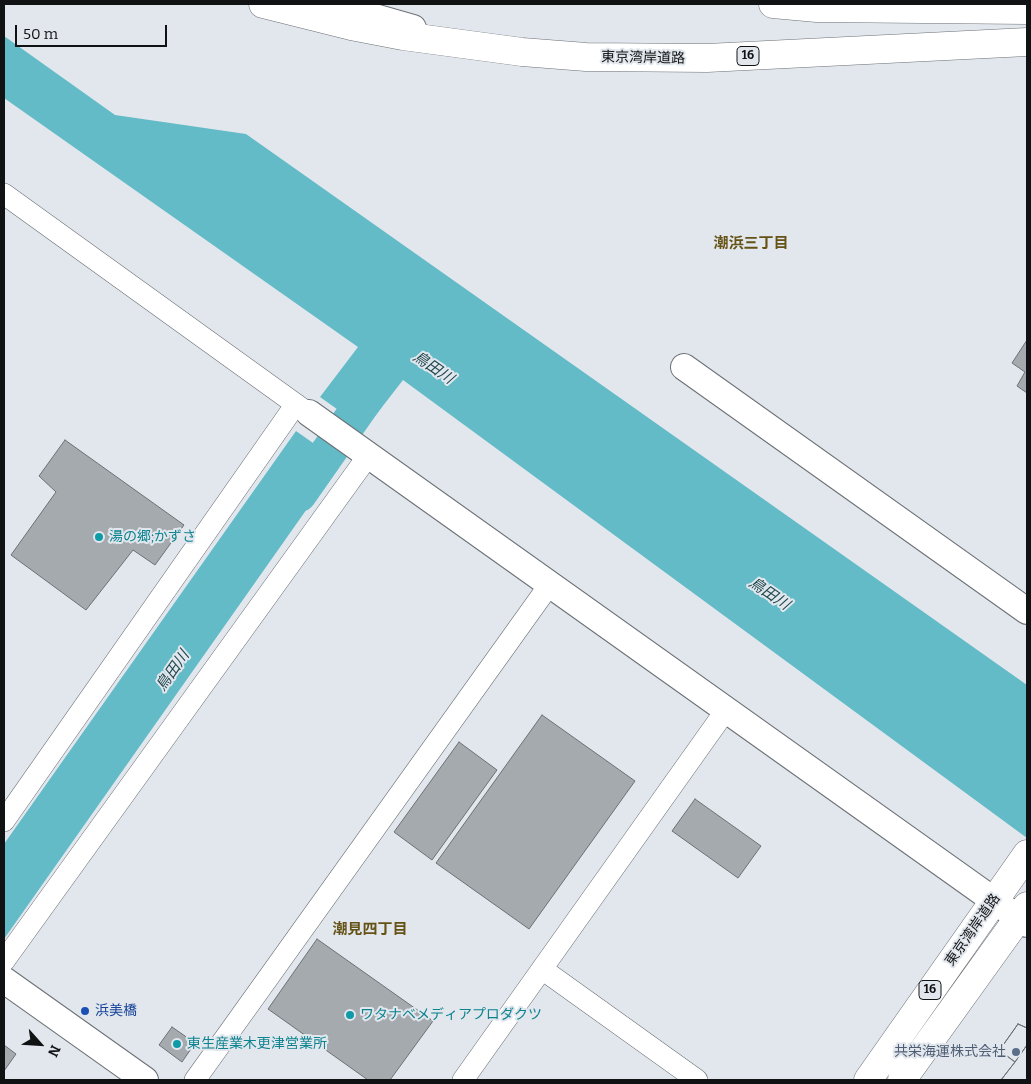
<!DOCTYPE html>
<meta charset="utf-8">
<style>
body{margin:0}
#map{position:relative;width:1031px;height:1084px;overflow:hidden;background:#e2e7ed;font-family:Bitter,serif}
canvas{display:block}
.frame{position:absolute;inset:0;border:5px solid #111214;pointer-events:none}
.north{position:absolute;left:15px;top:1019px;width:50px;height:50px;-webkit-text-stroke:4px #e2e7ed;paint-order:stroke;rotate:116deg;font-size:14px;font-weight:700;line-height:20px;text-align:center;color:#111214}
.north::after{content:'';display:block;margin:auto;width:18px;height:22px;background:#111214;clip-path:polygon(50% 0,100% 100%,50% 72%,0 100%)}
.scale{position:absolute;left:15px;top:25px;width:152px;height:22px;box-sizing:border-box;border:2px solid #111214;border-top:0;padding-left:6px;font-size:15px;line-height:18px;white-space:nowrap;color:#111214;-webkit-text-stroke:4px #e2e7ed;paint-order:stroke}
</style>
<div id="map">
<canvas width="1031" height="1084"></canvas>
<div class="frame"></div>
<div class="north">N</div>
<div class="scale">50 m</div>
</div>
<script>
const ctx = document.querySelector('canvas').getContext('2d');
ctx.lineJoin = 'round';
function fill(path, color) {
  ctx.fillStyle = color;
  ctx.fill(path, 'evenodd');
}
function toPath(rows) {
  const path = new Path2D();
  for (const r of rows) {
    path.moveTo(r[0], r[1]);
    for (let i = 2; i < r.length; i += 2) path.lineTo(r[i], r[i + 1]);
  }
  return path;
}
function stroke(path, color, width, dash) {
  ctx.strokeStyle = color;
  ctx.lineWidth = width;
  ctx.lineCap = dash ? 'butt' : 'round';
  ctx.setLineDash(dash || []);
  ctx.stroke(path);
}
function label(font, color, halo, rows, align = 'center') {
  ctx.font = font + ' Bitter,"Noto Sans JP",serif';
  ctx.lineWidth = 4;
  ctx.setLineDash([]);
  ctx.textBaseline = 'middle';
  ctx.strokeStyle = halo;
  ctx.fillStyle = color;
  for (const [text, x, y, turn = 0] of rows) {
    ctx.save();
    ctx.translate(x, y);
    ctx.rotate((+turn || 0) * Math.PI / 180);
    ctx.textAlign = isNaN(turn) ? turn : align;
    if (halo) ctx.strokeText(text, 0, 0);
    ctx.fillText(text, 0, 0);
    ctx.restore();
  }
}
fill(toPath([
 [4,36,115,115,246,134,1027,685,1027,838,403,380,365,429,320,397,358,347,4,98],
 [296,431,340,462,4,939,4,844]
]), '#63bbc7');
stroke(toPath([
 [299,494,380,378]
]), '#63bbc7', 36);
const building = toPath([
 [1027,340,1027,393,1017,386,1025,372,1012,363,1027,340],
 [65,440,184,525,155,565,133,550,86,610,11,555,56,492,39,476,65,440],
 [542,715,635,781,529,929,436,863,542,715],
 [459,742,497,770,432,860,394,832,459,742],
 [695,799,761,846,738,878,672,831,695,799],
 [317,939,433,1021,390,1080,368,1080,268,1009,317,939],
 [1018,1024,1027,1028,1027,1080,1001,1080,1015,1062,1003,1053,1005,1050,1001,1048,1018,1024],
 [1018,1024,1027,1028,1027,1045,1015,1062,1003,1053,1005,1050,1001,1048,1018,1024],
 [172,1027,195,1043,182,1062,159,1045,172,1027],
 [4,1045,16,1054,4,1071,4,1045],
 [1027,1045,1027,1080,1001,1080,1015,1062,1027,1045]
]);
fill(building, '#a5aaaf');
stroke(building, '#6c7075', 1);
const minor = toPath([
 [4,194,308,413],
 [4,821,296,404],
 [4,961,368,456],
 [542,969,697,1080],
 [195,1080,550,584],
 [463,1080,726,710]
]);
const tertiary = toPath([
 [329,4,413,28],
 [684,367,1027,611],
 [309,413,1027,924],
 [4,980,145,1080]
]);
const trunk = toPath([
 [263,4,351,26,403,36,522,52,586,57,707,58,1027,42],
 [773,4,817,8,1027,10],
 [868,1080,1027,854],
 [902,1080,1027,906]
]);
stroke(minor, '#6b7075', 22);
stroke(tertiary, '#6b7075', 28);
stroke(trunk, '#6b7075', 29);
stroke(minor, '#fff', 21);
stroke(tertiary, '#fff', 26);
stroke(trunk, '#fff', 28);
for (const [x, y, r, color] of [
 [99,537,5,"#0f9aa8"],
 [85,1011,5,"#1a4fb4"],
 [350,1015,5,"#0f9aa8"],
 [177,1044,5,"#0f9aa8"],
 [1016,1052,5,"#5c6f8a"]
]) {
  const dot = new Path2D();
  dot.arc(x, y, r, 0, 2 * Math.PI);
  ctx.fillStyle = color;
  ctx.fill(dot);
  stroke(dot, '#e2e7ed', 2);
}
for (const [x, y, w] of [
 [748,56,22],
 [930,990,22]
]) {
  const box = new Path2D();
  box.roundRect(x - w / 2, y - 9.5, w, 19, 4);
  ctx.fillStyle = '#e2e7ed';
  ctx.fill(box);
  stroke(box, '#111214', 1);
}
label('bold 12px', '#111214', null, [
 ["16",748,56],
 ["16",930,990]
]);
label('14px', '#111214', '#e2e7ed', [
 ["東京湾岸道路",643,58,1],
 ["東京湾岸道路",973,930,-55]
]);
label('14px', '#0d838f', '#e2e7ed', [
 ["湯の郷;かずさ",109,537],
 ["ワタナベメディアプロダクツ",360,1015],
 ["東生産業木更津営業所",187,1044]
], 'left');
label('14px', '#164399', '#e2e7ed', [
 ["浜美橋",95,1011]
], 'left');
label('14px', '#4e5e75', '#e2e7ed', [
 ["共栄海運株式会社",1006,1052]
], 'right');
label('bold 15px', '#655216', '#e2e7ed', [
 ["潮浜三丁目",751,244],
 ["潮見四丁目",370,930]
]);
label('italic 15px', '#1e474d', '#e2e7ed', [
 ["鳥田川",433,368,34],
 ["鳥田川",769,594,34],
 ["鳥田川",173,671,-55]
]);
</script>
